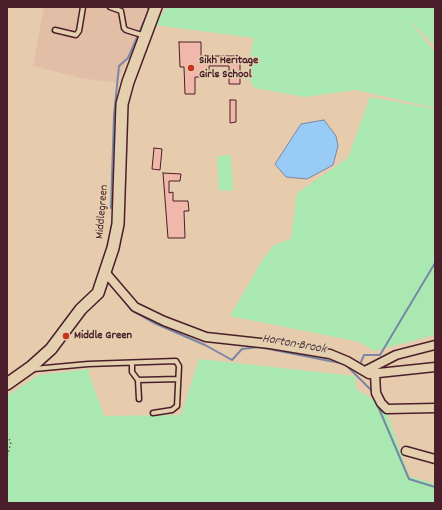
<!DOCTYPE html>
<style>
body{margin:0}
#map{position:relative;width:442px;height:510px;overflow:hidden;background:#e6cbad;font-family:Dekko,sans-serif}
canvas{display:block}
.frame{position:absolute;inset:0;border:8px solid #4a1f2b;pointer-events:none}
</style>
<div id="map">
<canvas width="442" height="510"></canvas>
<div class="frame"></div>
</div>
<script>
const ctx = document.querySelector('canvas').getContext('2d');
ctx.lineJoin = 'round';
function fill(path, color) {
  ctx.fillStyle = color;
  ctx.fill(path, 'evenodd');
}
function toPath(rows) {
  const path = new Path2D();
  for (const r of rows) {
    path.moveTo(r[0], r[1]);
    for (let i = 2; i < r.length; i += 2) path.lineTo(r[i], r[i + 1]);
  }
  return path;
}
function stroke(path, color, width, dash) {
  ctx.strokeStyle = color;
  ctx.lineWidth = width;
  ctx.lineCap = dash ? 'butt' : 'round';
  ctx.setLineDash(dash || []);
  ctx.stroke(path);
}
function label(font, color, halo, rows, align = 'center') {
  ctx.font = font + ' Dekko,sans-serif';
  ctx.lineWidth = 3;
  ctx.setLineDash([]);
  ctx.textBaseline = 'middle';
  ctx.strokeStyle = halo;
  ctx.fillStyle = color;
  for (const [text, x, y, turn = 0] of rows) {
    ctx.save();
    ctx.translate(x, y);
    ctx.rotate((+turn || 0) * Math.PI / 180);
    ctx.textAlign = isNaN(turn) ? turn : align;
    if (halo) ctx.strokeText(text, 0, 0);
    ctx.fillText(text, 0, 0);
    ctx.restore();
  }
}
fill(toPath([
 [44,7,148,7,117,83,81,78,33,66]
]), '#e3bea7');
fill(toPath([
 [167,7,435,7,435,46,406,17,435,52,435,108,356,90,304,97,255,88,246,76,254,38,155,25],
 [370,97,435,109,435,335,374,351,360,342,230,316,263,259,274,245,291,239,297,193,348,158],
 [231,155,233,190,219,191,217,156],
 [199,359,355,376,356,389,385,407,409,476,435,484,435,503,7,503,7,396,39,375,90,369,89,374,104,416,181,415]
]), '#a9e9b1');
const water = toPath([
 [324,120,336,136,338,146,333,165,307,179,286,177,275,164,301,124,324,120]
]);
fill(water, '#98ccf6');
stroke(water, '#7987a5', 1);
stroke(toPath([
 [111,208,114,115,119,66,128,58,149,10,147,7],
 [121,296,131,310,154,323,205,345,232,360,242,349,259,347,345,364,373,392],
 [361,362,364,355,380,355,435,263],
 [377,404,409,479,435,487]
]), '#7987a5', 2);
const building = toPath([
 [179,42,201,42,201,56,240,56,240,84,229,84,229,66,209,66,209,77,195,77,195,94,185,94,184,67,180,67,179,42],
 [230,100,236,100,236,122,230,123,230,100],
 [154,148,162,149,160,170,152,169,154,148],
 [163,173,181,174,180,181,169,181,169,193,173,192,173,201,188,201,189,211,184,211,185,238,168,238,163,173]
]);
fill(building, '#f0b7aa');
stroke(building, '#4a1f2b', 1);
const lane = toPath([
 [110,7,121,11,124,28,126,30,145,36],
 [55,30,76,35,79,31,83,7],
 [132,363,132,372,138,380,139,399],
 [34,369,88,364,176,361,179,366,177,406,172,410,153,413],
 [138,380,178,379]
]);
const street = toPath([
 [105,272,135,307,164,321,206,337,270,344,330,354,347,361,369,374,435,367],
 [365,371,396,355,435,345],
 [375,374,376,393,381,403,387,409,435,408],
 [406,451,435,459]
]);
const secondary = toPath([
 [7,384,31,367,51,349,81,309,98,293,113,248,118,224,122,104,128,82,156,7]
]);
stroke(lane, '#4a1f2b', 7);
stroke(street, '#4a1f2b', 11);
stroke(secondary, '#4a1f2b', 14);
stroke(toPath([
 [7,436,11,442,7,457]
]), '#4a1f2b', 1.5, [1, 3]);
stroke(lane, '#e4d0ae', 4);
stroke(street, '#e4d0ae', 8);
stroke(secondary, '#e4d0ae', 11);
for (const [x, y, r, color] of [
 [191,68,4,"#c8321e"],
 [66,336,4,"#c8321e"]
]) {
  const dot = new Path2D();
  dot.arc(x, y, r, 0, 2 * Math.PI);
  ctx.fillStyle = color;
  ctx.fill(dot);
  stroke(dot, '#e4d0ae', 1.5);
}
label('bold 12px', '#4a1f2b', '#e4d0ae', [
 ["Sikh Heritage",199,61],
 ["Girls School",199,75],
 ["Middle Green",74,336]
], 'left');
label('12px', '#4a1f2b', '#e4d0ae', [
 ["Middlegreen",103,212,-85]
]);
label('italic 13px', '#563949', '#e4d0ae', [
 ["Horton Brook",294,345,10]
]);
</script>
